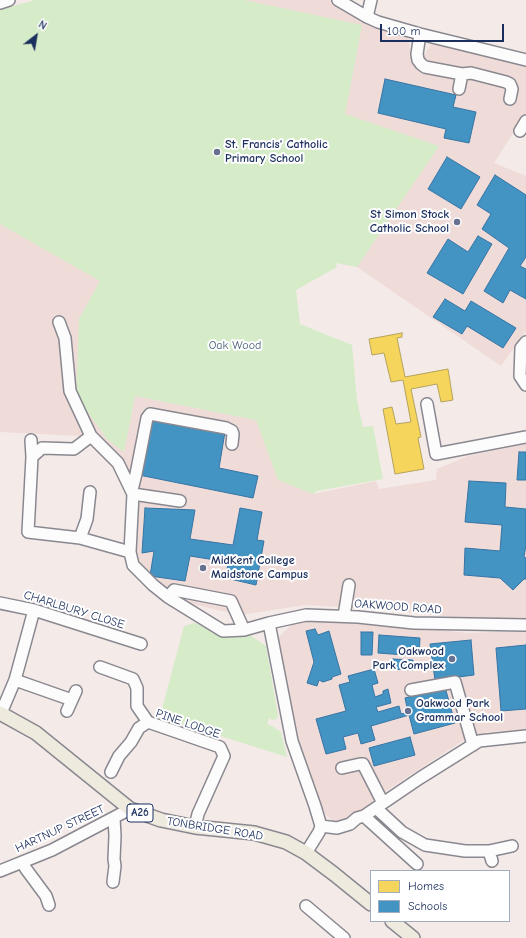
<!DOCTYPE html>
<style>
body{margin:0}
#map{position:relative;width:526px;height:938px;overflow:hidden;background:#f4eae8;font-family:"Comic Neue",sans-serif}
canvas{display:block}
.legend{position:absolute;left:370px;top:870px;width:140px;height:52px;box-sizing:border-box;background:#fff;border:1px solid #a4acbf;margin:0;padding:5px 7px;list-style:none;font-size:12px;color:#1b2f5e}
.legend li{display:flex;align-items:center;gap:8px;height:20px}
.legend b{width:20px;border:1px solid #a4acbf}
.north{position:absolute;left:16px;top:16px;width:40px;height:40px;-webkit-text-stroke:3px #fff;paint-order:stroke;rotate:31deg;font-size:11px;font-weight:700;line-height:16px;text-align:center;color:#1b2f5e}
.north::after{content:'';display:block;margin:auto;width:14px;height:18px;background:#1b2f5e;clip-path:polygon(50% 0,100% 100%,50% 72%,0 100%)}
.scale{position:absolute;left:380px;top:24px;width:124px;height:18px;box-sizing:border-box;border:2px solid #1b2f5e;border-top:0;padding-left:5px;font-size:12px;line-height:14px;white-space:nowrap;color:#1b2f5e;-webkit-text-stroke:3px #fff;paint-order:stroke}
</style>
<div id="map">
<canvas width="526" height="938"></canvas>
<ul class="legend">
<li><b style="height:11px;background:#f6d55c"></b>Homes</li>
<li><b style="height:11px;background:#4393c3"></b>Schools</li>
</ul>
<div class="north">N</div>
<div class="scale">100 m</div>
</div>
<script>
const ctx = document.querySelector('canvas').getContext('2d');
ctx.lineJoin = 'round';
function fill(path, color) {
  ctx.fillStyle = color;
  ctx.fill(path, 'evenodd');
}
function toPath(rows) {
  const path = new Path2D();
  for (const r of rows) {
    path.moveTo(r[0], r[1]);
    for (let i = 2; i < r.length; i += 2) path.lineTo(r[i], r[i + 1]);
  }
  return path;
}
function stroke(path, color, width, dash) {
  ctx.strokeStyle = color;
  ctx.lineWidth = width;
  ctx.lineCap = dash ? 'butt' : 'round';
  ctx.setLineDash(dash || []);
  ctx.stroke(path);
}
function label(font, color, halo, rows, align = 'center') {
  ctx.font = font + ' "Comic Neue",sans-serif';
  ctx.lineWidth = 4;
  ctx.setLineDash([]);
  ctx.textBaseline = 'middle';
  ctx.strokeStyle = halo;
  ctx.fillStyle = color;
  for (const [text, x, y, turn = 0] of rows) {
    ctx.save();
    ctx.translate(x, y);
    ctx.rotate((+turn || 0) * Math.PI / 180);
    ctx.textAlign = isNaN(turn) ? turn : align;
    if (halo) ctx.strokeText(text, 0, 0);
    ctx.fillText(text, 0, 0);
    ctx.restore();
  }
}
fill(toPath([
 [35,0,330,0,372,24,408,37,411,53,424,55,432,43,526,66,526,113,494,163,526,176,526,331,501,366,357,267,328,261,111,287,124,452,135,396,256,420,278,480,313,494,376,481,379,489,436,480,437,469,468,456,526,444,526,618,507,622,362,608,305,605,240,615,187,603,139,578,137,564,128,491,116,467,80,436,0,432,0,10],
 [315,621,335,621,377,626,421,628,467,633,526,631,526,730,488,732,467,738,392,787,344,823,336,823,326,815,313,787,295,737,278,638,294,622]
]), '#efdbd8');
fill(toPath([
 [35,0,244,0,362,25,345,114,439,146,357,267,336,263,337,267,296,290,300,324,352,345,357,401,363,427,373,426,383,479,317,491,313,494,278,480,256,420,135,396,124,452,107,439,76,396,79,319,100,281,0,224,0,10],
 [195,623,218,634,234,636,250,635,266,646,278,715,277,719,272,720,269,718,267,724,272,726,281,732,287,757,160,717,184,626]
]), '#d6ecc8');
const homes = toPath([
 [402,333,402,337,397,338,405,377,448,369,453,400,441,402,437,384,411,389,421,437,418,438,424,469,395,474,383,409,392,407,396,424,411,422,403,380,391,382,384,353,372,355,369,339,402,333]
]);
fill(homes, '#f6d55c');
stroke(homes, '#b4a35d', 1);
const schools = toPath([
 [385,79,456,95,453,107,476,112,469,143,444,138,446,129,378,113,385,79],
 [447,157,480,177,461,209,428,189,447,157],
 [495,175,526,195,526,257,520,266,526,269,526,299,510,290,503,303,484,291,509,248,482,229,491,214,477,205,495,175],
 [478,236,492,244,463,294,427,273,448,239,468,252,478,236],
 [445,299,465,311,471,301,516,328,503,348,467,326,462,334,433,317,445,299],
 [152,417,225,432,219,468,258,476,253,498,139,475,152,417],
 [519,452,526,452,526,480,517,480,519,452],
 [469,481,506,483,505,507,526,509,526,545,524,557,526,558,526,579,524,579,513,590,500,578,464,575,465,548,500,551,502,525,465,522,469,481],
 [145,508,195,510,190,539,233,545,240,508,262,512,257,540,264,541,256,585,226,578,228,562,190,556,185,581,150,576,154,551,142,553,145,508],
 [315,629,318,635,329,631,341,674,332,677,332,679,323,682,319,680,317,686,307,683,314,662,306,631,315,629],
 [361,632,373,632,372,655,361,655,361,632],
 [379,635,420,638,419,656,378,653,379,635],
 [471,640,474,675,435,680,430,644,471,640],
 [526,645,526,709,501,711,496,648,526,645],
 [393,659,413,660,413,670,393,669,393,659],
 [374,669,378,683,372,685,375,697,383,694,383,691,388,689,391,703,376,707,378,712,399,706,401,714,408,712,405,698,445,687,455,723,414,734,409,715,371,726,375,740,361,744,358,733,343,737,346,749,326,754,316,719,346,711,339,685,350,682,348,676,374,669],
 [410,737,415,755,374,766,369,748,410,737]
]);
fill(schools, '#4393c3');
stroke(schools, '#3775a5', 1);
const minor = toPath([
 [338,0,367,17,378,22,420,34,526,60],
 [0,3,9,0],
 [367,17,371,0],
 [420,34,417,54,418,60,421,64,425,67,462,74],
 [459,89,462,74,471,73,506,82,510,84,512,89,510,99],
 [520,131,526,121],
 [59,322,65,338,70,391,91,436,118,463,133,494,130,552,133,565,153,585,168,597,223,631,244,630,269,623,306,615,358,617,414,623,526,625],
 [526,342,521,348,520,376,526,385],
 [427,404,436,454,526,437],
 [91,436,74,449,42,448,32,457,28,532,80,538,130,552],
 [31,440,32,457],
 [132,490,136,474,147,418,150,414,226,428,232,431,233,434,232,444],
 [133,494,180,501],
 [80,538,87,519,90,492],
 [168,597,174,590,231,601,244,630],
 [0,603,34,610,141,644],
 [344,616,349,585],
 [269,623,292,741,315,806,321,826,319,832,306,853],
 [100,667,133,679,137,688,137,706,148,722],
 [15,680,72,700],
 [411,690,455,682,473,745],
 [67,711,76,691],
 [1,713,15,680,34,610],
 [342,768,360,764,363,764,383,803],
 [111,772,119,756,131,742,139,728,148,722,220,747,224,756,198,814,195,827],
 [376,808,402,832,425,845,465,851,489,851,512,846],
 [364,816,417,864],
 [321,826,337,828,350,824,357,818,364,816,420,778,479,741,526,736],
 [489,851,492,861],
 [22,862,26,869,46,896,49,905],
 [0,871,52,850,130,809],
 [113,882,115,866,114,859,115,836,114,818],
 [306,906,344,938]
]);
const major = toPath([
 [0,713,36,733,130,809,161,820,195,827,254,833,286,842,306,853,334,874,371,904],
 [392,921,413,938]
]);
stroke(minor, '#898890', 14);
stroke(major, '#898890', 16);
stroke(minor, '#fdfcfc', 11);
stroke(major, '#eeeade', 13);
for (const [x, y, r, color] of [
 [217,152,4,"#67708e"],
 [457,222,4,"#67708e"],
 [203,568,4,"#67708e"],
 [452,659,4,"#67708e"],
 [408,711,4,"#67708e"]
]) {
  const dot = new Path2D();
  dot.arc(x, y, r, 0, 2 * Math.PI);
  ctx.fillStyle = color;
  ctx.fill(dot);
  stroke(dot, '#fff', 1.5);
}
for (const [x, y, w] of [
 [140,813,26]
]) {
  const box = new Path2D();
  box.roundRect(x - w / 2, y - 9, w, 18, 3);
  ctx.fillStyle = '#fff';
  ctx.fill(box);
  stroke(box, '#1b2f5e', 1);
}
label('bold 11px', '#1b2f5e', null, [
 ["A26",140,813]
]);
label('bold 12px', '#1b2f5e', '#fff', [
 ["St. Francis' Catholic",225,145],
 ["Primary School",225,159],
 ["St Simon Stock",449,215,"right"],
 ["Catholic School",449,229,"right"],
 ["MidKent College",211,561],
 ["Maidstone Campus",211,575],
 ["Oakwood",444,652,"right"],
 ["Park Complex",444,666,"right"],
 ["Oakwood Park",416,704],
 ["Grammar School",416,718]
], 'left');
label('12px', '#445f72', '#fff', [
 ["Oak Wood",235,346]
]);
label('12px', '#1b2f5e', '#fff', [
 ["OAKWOOD ROAD",398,607,4],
 ["CHARLBURY CLOSE",74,610,17],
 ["PINE LODGE",188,724,19],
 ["HARTNUP STREET",60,829,-25],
 ["TONBRIDGE ROAD",215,829,9]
]);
</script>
